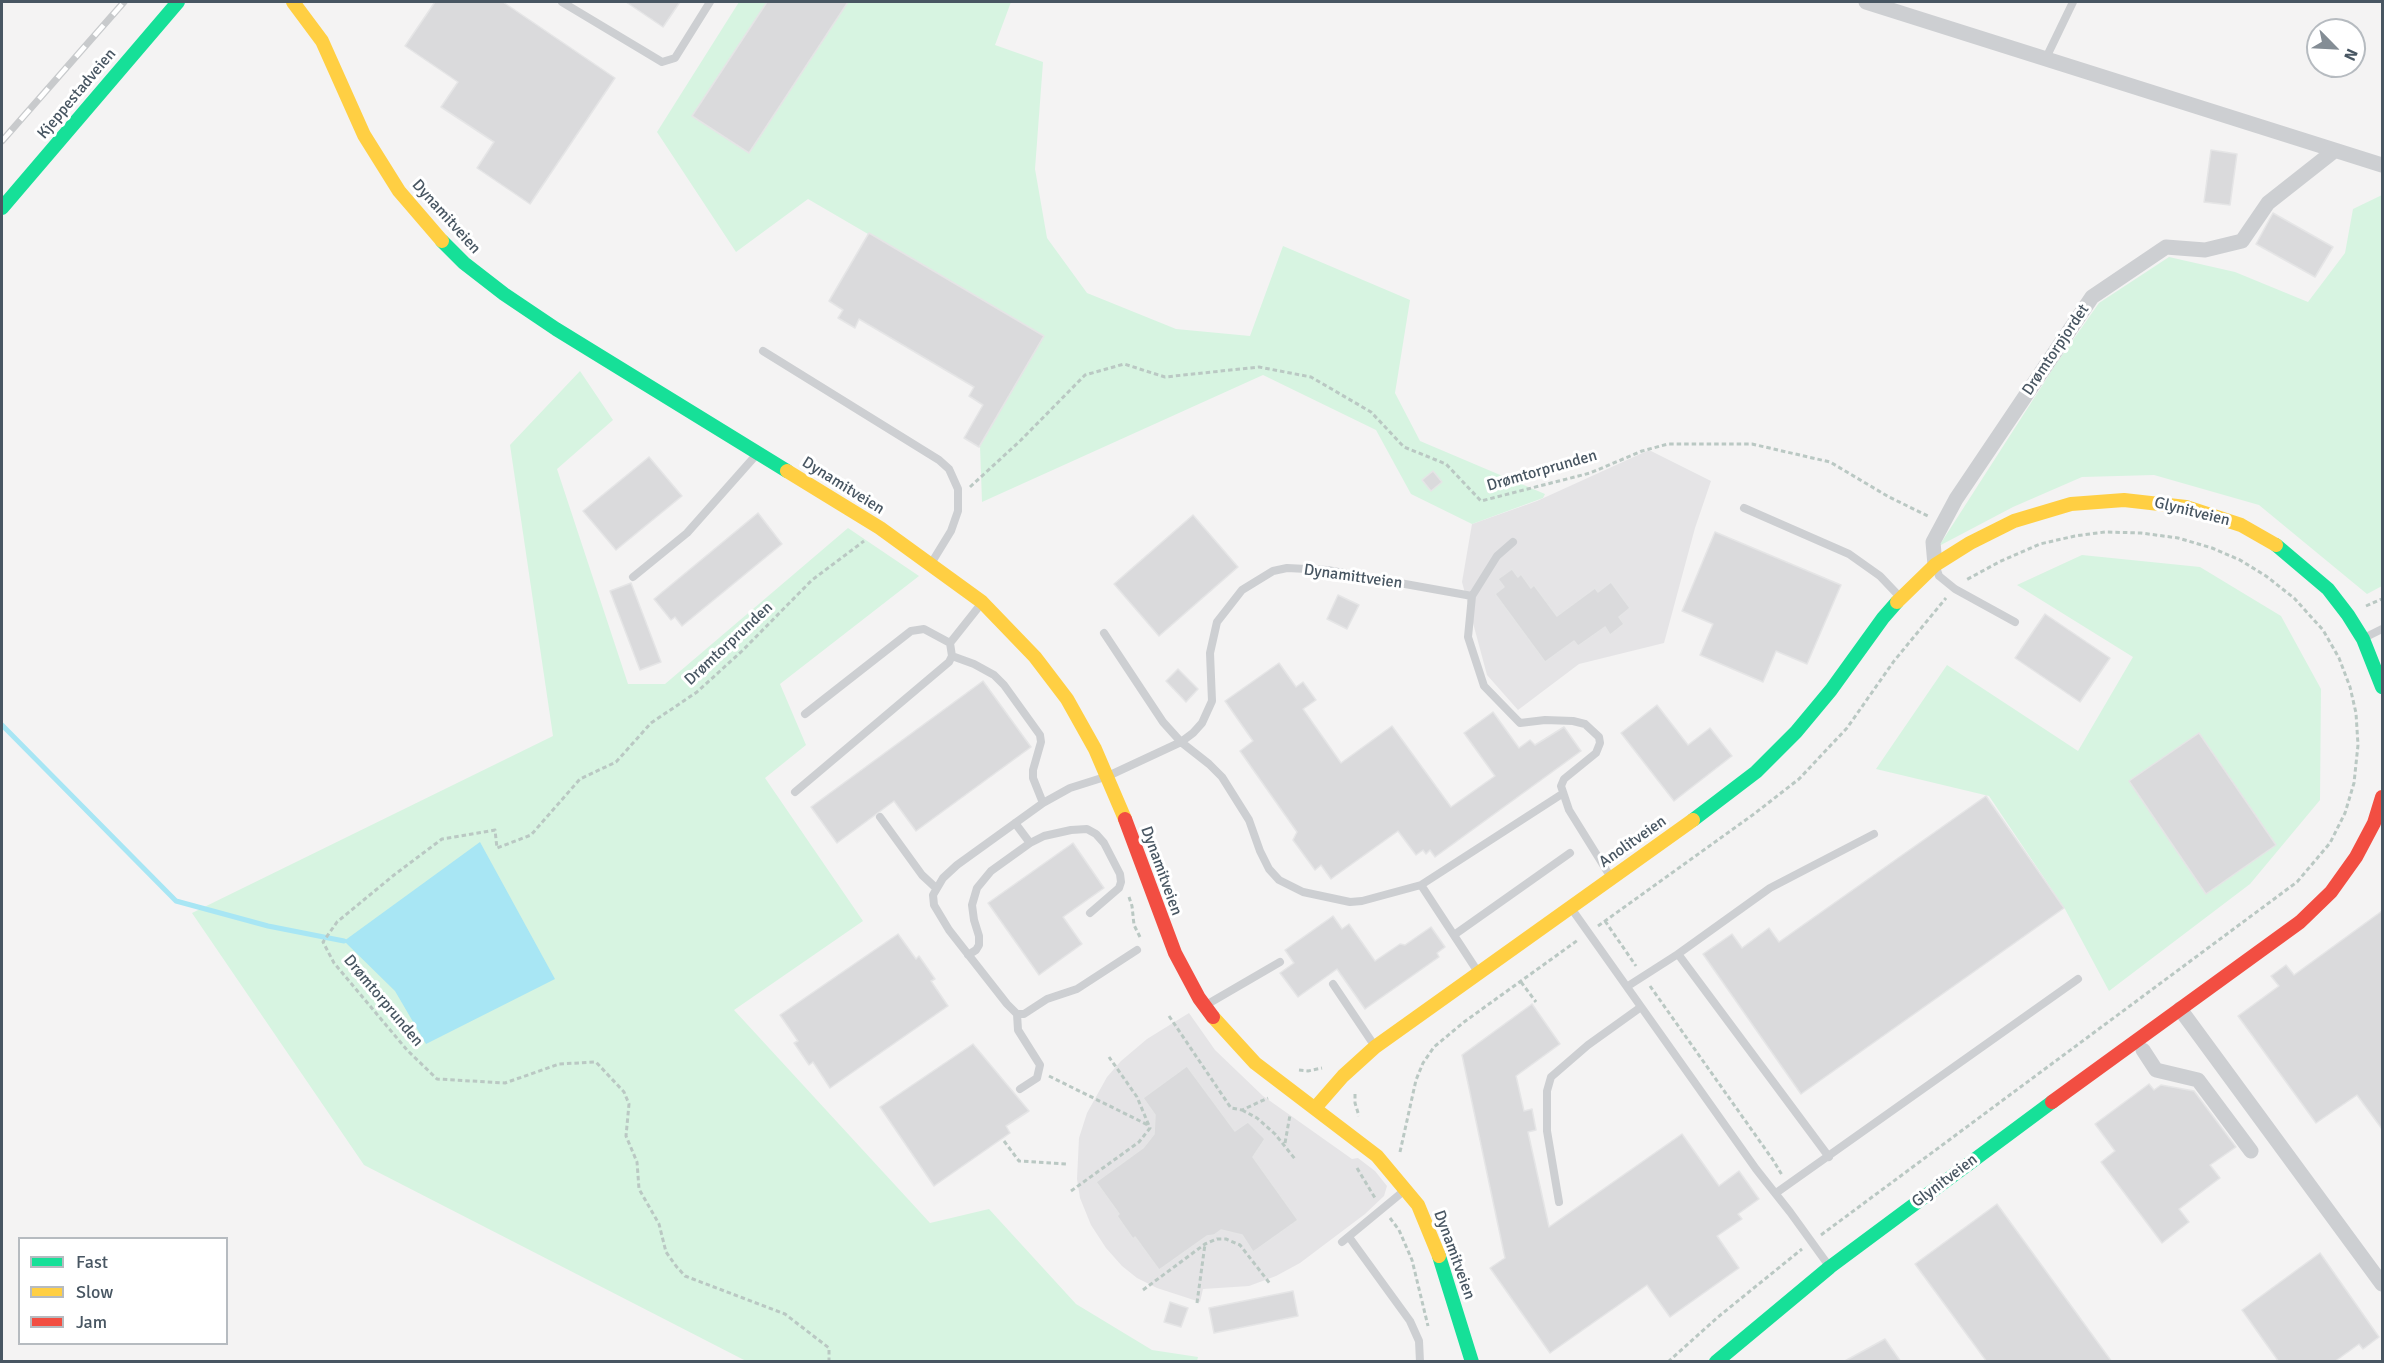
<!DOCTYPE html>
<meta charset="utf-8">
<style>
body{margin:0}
#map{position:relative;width:2384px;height:1363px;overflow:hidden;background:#f4f3f3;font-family:Signika,sans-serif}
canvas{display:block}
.frame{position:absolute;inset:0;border:3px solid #485662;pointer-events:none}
.legend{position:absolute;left:18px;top:1237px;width:210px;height:108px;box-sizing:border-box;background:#fff;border:2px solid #b6bbc0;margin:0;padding:8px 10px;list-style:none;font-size:18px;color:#485662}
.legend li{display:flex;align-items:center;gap:12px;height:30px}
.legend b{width:30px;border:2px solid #b6bbc0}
.north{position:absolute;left:2306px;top:18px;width:60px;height:60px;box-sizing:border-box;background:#fff;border:2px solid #b6bbc0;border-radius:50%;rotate:114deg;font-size:16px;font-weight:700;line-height:24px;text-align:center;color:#485662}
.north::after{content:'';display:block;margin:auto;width:21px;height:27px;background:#848d95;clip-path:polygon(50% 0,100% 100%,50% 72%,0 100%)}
</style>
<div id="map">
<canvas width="2384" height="1363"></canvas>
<div class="frame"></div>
<ul class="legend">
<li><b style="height:8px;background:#16e098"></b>Fast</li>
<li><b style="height:8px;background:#ffcf43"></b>Slow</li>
<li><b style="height:8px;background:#f24e42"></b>Jam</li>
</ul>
<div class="north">N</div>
</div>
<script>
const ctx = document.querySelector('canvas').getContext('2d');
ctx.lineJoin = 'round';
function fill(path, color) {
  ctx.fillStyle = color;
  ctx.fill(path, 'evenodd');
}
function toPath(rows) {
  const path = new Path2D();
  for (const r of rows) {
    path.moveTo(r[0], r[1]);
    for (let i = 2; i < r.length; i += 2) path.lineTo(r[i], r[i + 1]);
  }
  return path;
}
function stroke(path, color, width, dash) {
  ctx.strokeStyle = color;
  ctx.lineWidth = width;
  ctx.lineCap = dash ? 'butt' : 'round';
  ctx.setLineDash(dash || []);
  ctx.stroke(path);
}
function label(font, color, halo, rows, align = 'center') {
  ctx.font = font + ' Signika,sans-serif';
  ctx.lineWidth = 6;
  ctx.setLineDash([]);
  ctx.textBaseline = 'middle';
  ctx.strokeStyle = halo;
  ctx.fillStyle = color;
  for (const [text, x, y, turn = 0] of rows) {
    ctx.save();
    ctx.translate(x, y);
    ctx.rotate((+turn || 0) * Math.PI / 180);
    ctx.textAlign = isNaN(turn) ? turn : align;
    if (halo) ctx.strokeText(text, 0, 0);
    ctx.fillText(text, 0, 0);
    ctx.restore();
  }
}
fill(toPath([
 [1649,450,1711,481,1695,528,1664,643,1579,664,1518,710,1487,675,1462,582,1472,524,1537,501],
 [1189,1013,1215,1050,1263,1096,1352,1159,1358,1158,1375,1171,1387,1186,1384,1196,1365,1214,1300,1263,1276,1276,1249,1286,1203,1289,1200,1302,1157,1288,1137,1278,1122,1266,1106,1248,1091,1225,1080,1198,1077,1179,1079,1138,1087,1113,1107,1077,1121,1061,1147,1039]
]), '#e5e4e6');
fill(toPath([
 [739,2,1011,2,995,45,1043,62,1035,169,1047,238,1087,293,1176,329,1250,336,1283,246,1410,300,1395,393,1420,441,1545,494,1543,498,1472,524,1411,494,1376,430,1263,375,982,502,980,446,1043,336,808,199,736,252,657,132],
 [2382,195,2382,586,2367,594,2259,505,2154,475,2082,477,2013,507,1939,546,2056,364,2099,303,2169,257,2235,272,2308,302,2345,253,2353,209],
 [580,371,613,420,557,469,628,684,665,684,848,528,919,576,780,684,806,745,765,778,863,921,734,1010,930,1223,989,1209,1076,1304,1152,1350,1198,1357,1197,1361,746,1361,364,1165,192,913,553,736,510,445],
 [2082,555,2200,567,2281,616,2321,689,2320,800,2250,884,2109,991,2065,909,1989,796,1876,769,1947,665,2078,751,2133,657,2017,585]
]), '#d7f4e1');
fill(toPath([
 [480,842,555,979,426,1044,395,991,344,941]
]), '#a8e6f4');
stroke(toPath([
 [2,725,176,901,268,926,344,941]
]), '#a8e6f4', 5);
const building = toPath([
 [435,2,503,2,615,78,530,204,477,168,494,142,441,107,458,82,405,46,435,2],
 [626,2,680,2,663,27,626,2],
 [767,2,848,2,749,153,692,116,767,2],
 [2211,150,2237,154,2230,205,2204,202,2211,150],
 [2273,213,2333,247,2315,277,2256,244,2273,213],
 [869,233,1044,336,979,447,964,438,983,405,969,396,974,387,859,319,855,328,838,318,843,310,829,301,869,233],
 [649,457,682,496,616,550,583,511,649,457],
 [1433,471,1442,482,1431,491,1422,480,1433,471],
 [758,513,782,544,682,626,675,617,671,620,654,599,758,513],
 [1193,515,1238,567,1159,636,1114,584,1193,515],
 [1715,532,1841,585,1807,664,1776,651,1763,682,1700,655,1713,624,1682,611,1715,532],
 [1512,569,1518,577,1521,574,1531,588,1534,585,1557,616,1595,588,1598,592,1611,582,1630,608,1619,617,1624,624,1610,635,1605,627,1578,646,1574,641,1545,662,1495,594,1504,587,1498,579,1512,569],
 [631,583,661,662,640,670,610,591,631,583],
 [1338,595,1359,605,1347,629,1327,619,1338,595],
 [2045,614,2110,658,2080,702,2015,658,2045,614],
 [1279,663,1296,687,1303,682,1316,700,1303,709,1341,763,1392,726,1451,807,1495,776,1464,733,1493,712,1519,748,1530,740,1535,745,1564,727,1581,751,1435,857,1430,850,1426,854,1423,850,1416,855,1398,831,1331,879,1321,865,1315,870,1293,840,1297,832,1240,751,1253,741,1225,701,1279,663],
 [1178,669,1198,689,1186,702,1166,681,1178,669],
 [983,681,1031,747,916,831,894,801,837,843,811,807,983,681],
 [1657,705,1688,745,1710,728,1732,756,1674,801,1621,733,1657,705],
 [2199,733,2276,845,2206,894,2129,781,2199,733],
 [1986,796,2064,908,1801,1094,1703,954,1732,934,1742,948,1769,928,1779,942,1986,796],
 [1073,843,1104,888,1063,917,1082,944,1039,975,988,903,1073,843],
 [2382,911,2382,1129,2357,1095,2316,1123,2238,1016,2279,986,2271,976,2286,965,2294,975,2382,911],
 [1333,916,1342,929,1349,924,1375,961,1400,944,1405,945,1431,927,1445,947,1437,953,1439,957,1365,1009,1337,969,1298,997,1280,973,1294,963,1285,950,1333,916],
 [898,934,916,959,919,956,935,979,931,981,948,1006,830,1088,813,1062,809,1065,794,1043,798,1041,780,1015,898,934],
 [1532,1004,1560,1044,1516,1076,1524,1111,1532,1109,1536,1130,1528,1132,1549,1227,1682,1134,1719,1186,1739,1171,1759,1199,1738,1214,1742,1219,1717,1236,1739,1268,1670,1317,1647,1285,1550,1353,1490,1268,1505,1258,1462,1055,1532,1004],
 [973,1044,1029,1111,1006,1126,1010,1133,934,1186,880,1107,973,1044],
 [1187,1066,1235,1131,1248,1122,1265,1139,1253,1157,1298,1220,1253,1252,1242,1235,1221,1230,1214,1235,1207,1236,1159,1270,1135,1237,1133,1239,1117,1216,1119,1214,1096,1182,1143,1148,1154,1134,1155,1115,1143,1098,1187,1066],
 [2149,1084,2154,1090,2161,1085,2194,1091,2236,1147,2210,1165,2220,1178,2179,1209,2189,1222,2162,1243,2101,1162,2115,1151,2095,1124,2149,1084],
 [1997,1204,2112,1362,1987,1362,1915,1264,1997,1204],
 [2320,1253,2379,1337,2363,1349,2359,1344,2334,1362,2279,1362,2242,1310,2320,1253],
 [1293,1291,1298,1316,1214,1333,1209,1308,1293,1291],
 [1170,1302,1188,1308,1181,1327,1164,1322,1170,1302],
 [1885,1339,1901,1362,1843,1362,1885,1339]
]);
fill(building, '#dadadc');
stroke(building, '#e5e5e6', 1.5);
stroke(toPath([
 [970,487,1021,440,1085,375,1124,364,1165,377,1259,367,1311,377,1371,412,1404,447,1446,464,1481,501,1590,473,1642,451,1668,444,1752,444,1830,462,1889,497,1930,517],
 [2366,606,2382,599],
 [1129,897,1132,906,1134,925,1141,939],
 [1605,921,1636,966],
 [1598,926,1754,814,1799,779,1847,728,1894,661,1946,598],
 [1521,982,1536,1002],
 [1650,986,1773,1160,1782,1175],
 [1169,1016,1231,1108,1242,1110,1268,1098],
 [1299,1070,1308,1071,1322,1068],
 [1049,1076,1148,1125],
 [1355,1094,1355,1103,1359,1116],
 [1242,1110,1257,1118,1275,1134,1295,1159],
 [1004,1141,1019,1161,1066,1164],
 [1285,1143,1290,1115],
 [1400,1152,1416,1080,1423,1063,1434,1047,1464,1022,1578,940],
 [1357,1168,1375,1198],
 [1071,1191,1139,1142,1150,1128,1137,1097,1109,1057],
 [1390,1218,1399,1230,1412,1260,1428,1326],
 [1821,1235,2297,882,2330,843,2345,813,2354,783,2358,745,2356,713,2350,687,2339,658,2323,630,2294,598,2266,576,2240,560,2212,548,2178,538,2141,533,2105,532,2075,536,2040,544,1999,562,1966,580],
 [1143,1290,1205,1244,1217,1239,1226,1239,1240,1245,1271,1285],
 [1197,1303,1205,1244],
 [829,1362,829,1348,785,1314,685,1276,676,1266,666,1252,659,1224,639,1189,637,1162,626,1136,629,1104,624,1092,596,1062,559,1064,505,1083,437,1079,407,1050,334,963,323,942,337,922,394,875,442,839,495,830,497,848,531,835,580,779,616,762,651,723,697,692,742,651,812,580,864,541],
 [1668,1362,1718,1317,1802,1249]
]), '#bac8c3', 3, [4.5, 3]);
stroke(toPath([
 [562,2,662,62,675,58,710,2],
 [2046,58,2073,2],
 [763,351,939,460,949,469,958,489,958,511,951,531,932,562],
 [1744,508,1849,554,1880,576,1899,596],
 [1936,567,1939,576,1955,589,2015,622],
 [633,577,687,533,757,454],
 [1472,596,1497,556,1513,542],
 [1104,633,1163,722,1181,742,1209,764,1222,777,1249,820,1260,851,1269,869,1279,880,1303,892,1350,902,1362,901,1421,885,1478,972],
 [2364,638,2382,629],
 [952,656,974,664,994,675,1004,685,1040,735,1041,742,1033,770,1033,778,1043,803],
 [805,714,911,631,924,629,950,643],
 [795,792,949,662,952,656,950,643,981,604],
 [880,817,922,875,936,888],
 [1015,823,1030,843],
 [1421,885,1562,794],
 [1571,908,1756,1169,1790,1212,1829,1266],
 [1454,935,1570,853],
 [1137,950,1077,989,1047,999,1024,1014,1017,1014,1007,1004,949,930,934,905,933,895,943,878,957,865,1043,803,1070,788,1108,776,1181,742,1193,733,1202,723,1212,701,1210,653,1217,622,1242,590,1273,571,1287,568,1327,570,1472,596,1468,637,1484,686,1520,723,1545,720,1573,721,1585,724,1599,737,1600,743,1596,753,1564,779,1561,786,1569,810,1610,876],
 [1678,954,1829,1157],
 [968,955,976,950,979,945,979,936,974,920,972,905,977,888,991,871,1030,843,1044,836,1071,830,1087,829,1096,834,1104,843,1120,874,1121,882,1119,888,1090,913],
 [1333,984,1374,1045],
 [1628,986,1678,954,1770,888,1874,834],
 [1206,1005,1280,962],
 [1017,1014,1018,1030,1040,1065,1037,1078,1020,1089],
 [1776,1193,2078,979],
 [1559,1202,1547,1131,1547,1091,1551,1077,1588,1045,1641,1007],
 [1349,1237,1410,1321,1419,1341,1420,1362],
 [1342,1242,1405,1190]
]), '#cdcfd2', 8);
stroke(toPath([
 [1866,2,2382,165],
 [1935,565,1933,542,1956,499,2092,297,2166,247,2205,250,2242,241,2268,203,2334,151],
 [2180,1009,2382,1284],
 [2143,1050,2156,1070,2198,1080,2251,1151]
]), '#cdcfd2', 15);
stroke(toPath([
 [2,208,178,2],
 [442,241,464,263,504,294,556,329,787,471],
 [2276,545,2328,589,2348,615,2363,639,2382,687],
 [1693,820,1756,772,1796,732,1831,690,1883,618,1897,602],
 [1439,1256,1472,1362],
 [1716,1362,1830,1267,2052,1102]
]), '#16e098', 14);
stroke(toPath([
 [293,2,322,41,364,135,399,191,442,241],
 [787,471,880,528,982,602,1035,657,1067,699,1095,749,1125,819],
 [1897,602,1935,565,1970,543,2014,521,2071,504,2124,500,2186,507,2241,525,2276,545],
 [1213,1017,1255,1063,1377,1156,1418,1205,1439,1256],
 [1315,1108,1343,1076,1375,1047,1693,820]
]), '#ffcf43', 14);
stroke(toPath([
 [1125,819,1175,953,1199,998,1213,1017],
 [2052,1102,2300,922,2331,892,2356,857,2374,823,2382,797]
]), '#f24e42', 14);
const rail = toPath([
 [2,141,124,2]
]);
stroke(rail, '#c8cacc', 7);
stroke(rail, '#fff', 4.5, [14]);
label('16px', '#485662', '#fff', [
 ["Kjeppestadveien",77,94,-50],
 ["Dynamitveien",446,217,48],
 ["Drømtorpjordet",2056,350,-56],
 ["Drømtorprunden",1542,471,-16],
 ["Dynamitveien",843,486,32],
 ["Glynitveien",2192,512,14],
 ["Dynamittveien",1353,577,8],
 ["Drømtorprunden",729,644,-43],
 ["Anolitveien",1633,842,-35],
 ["Dynamitveien",1161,871,70],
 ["Drømtorprunden",383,1001,50],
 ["Glynitveien",1945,1181,-37],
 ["Dynamitveien",1454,1255,70]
]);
</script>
